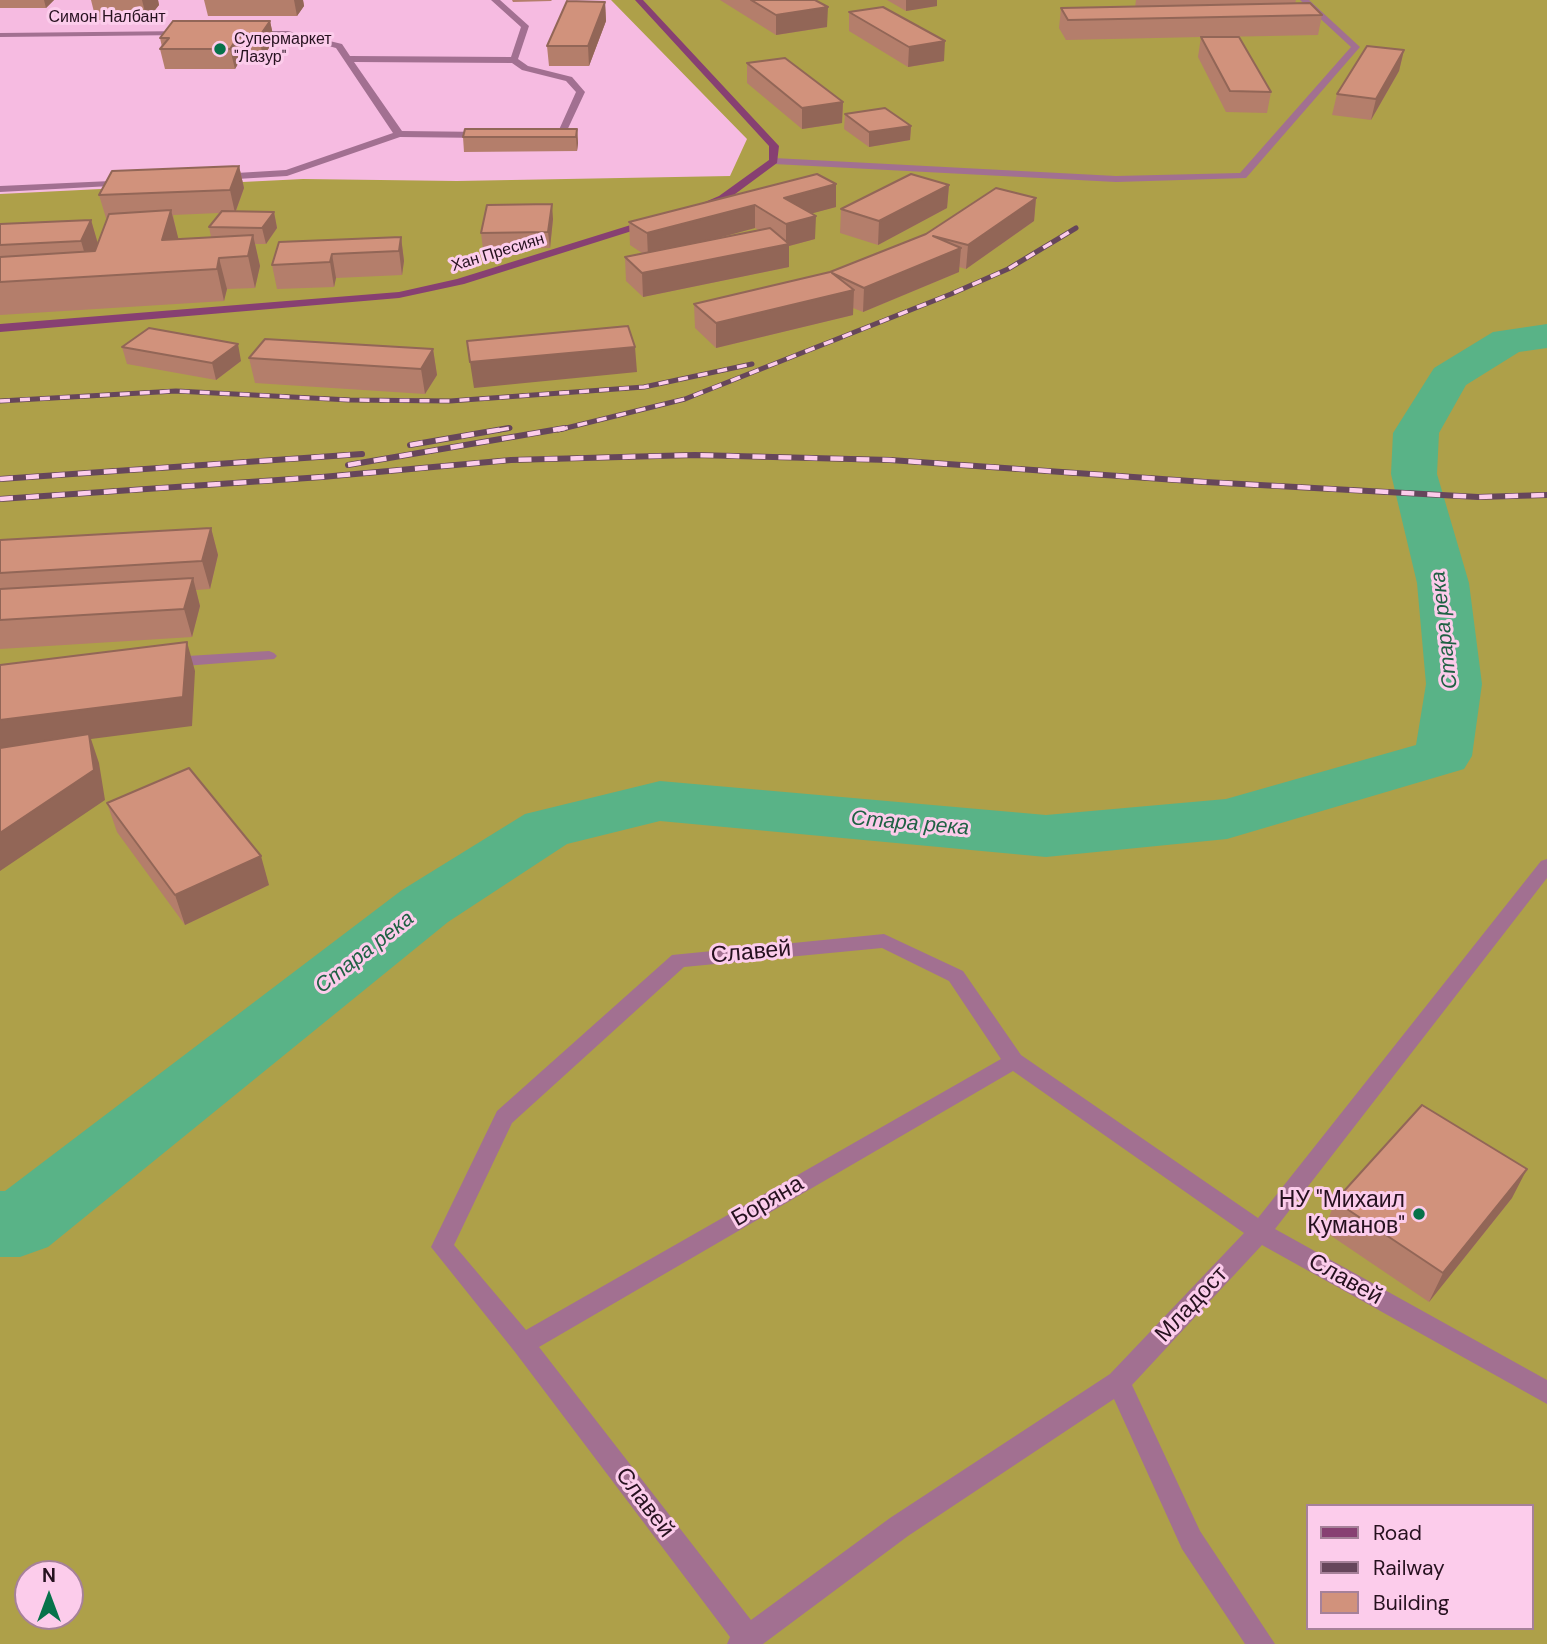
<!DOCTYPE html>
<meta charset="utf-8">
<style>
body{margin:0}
#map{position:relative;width:1547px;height:1644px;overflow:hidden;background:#f6bbe1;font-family:"DM Sans",sans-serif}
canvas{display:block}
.legend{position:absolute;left:1306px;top:1504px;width:228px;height:126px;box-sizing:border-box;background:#fccceb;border:2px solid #a68199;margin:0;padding:9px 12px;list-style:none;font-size:21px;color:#26111f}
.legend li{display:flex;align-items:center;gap:14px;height:35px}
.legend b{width:35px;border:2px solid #a68199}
.north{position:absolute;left:14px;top:1560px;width:70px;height:70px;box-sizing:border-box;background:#fccceb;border:2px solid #a68199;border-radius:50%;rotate:0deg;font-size:19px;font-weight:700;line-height:28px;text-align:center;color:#26111f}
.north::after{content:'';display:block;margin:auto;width:24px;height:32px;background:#06724a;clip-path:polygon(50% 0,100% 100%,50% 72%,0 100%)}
</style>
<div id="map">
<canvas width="1547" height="1644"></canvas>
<ul class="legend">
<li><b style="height:9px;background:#874072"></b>Road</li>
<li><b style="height:9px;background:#66465b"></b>Railway</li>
<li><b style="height:19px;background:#d1927c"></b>Building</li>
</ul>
<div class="north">N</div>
</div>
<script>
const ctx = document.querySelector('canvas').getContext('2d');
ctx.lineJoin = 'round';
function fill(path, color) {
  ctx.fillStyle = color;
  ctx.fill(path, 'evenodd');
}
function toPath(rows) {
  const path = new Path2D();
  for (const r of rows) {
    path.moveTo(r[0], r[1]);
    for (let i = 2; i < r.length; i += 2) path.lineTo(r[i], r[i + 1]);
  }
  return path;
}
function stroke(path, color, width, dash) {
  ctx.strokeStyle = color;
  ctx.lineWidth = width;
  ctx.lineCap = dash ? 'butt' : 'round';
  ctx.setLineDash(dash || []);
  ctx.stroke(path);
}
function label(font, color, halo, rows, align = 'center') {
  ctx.font = font + ' "DM Sans",sans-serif';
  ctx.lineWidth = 6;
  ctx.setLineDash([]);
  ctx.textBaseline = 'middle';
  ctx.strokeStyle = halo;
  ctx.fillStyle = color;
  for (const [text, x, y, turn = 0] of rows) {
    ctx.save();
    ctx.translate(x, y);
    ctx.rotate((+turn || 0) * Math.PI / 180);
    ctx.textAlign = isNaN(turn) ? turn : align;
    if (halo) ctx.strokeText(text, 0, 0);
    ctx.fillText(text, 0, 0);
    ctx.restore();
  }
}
fill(toPath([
 [611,0,1547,0,1547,1644,0,1644,0,194,303,179,457,181,730,176,747,139],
 [1307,1506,1531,1506,1531,1628,1307,1628],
 [28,1574,70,1574,70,1616,28,1616]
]), '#aea049');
fill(toPath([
 [1547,324,1547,348,1519,352,1466,385,1439,433,1437,474,1469,583,1482,684,1472,756,1464,769,1227,839,1046,857,660,821,567,844,448,922,48,1247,20,1257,0,1257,0,1191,5,1191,402,890,525,814,660,781,1046,815,1226,799,1416,745,1426,684,1417,583,1391,474,1393,433,1434,368,1493,332,1547,324]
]), '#59b387');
fill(toPath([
 [491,0,500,0,529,26,518,59,528,66,572,77,585,92,564,137,546,138,541,135,558,132,576,92,566,81,522,70,512,63,354,62,402,131,486,132,491,135,486,138,400,137,287,176,220,180,215,177,220,174,286,170,393,133,336,48,288,35,248,35,245,31,288,31,342,44,350,56,511,57,521,27,491,0],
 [1300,0,1309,0,1360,47,1246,178,1116,182,774,164,769,161,774,158,1116,176,1240,173,1351,47,1300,0],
 [188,31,185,35,0,37,0,33,188,31],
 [133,180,133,184,129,185,0,192,0,186,133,180],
 [269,651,274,653,277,656,274,659,171,667,163,662,171,657,269,651],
 [1547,859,1547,878,1275,1229,1547,1380,1547,1404,1262,1245,1132,1385,1200,1531,1275,1644,1245,1644,1182,1549,1114,1399,908,1536,763,1644,727,1644,730,1637,515,1352,431,1247,497,1111,672,955,884,934,963,971,1021,1055,1258,1218,1541,861,1547,859],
 [882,948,949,981,1001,1059,526,1330,454,1245,512,1123,684,967,882,948],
 [1013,1071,1244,1233,1110,1374,890,1518,751,1620,539,1347,1013,1071]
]), '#a27091');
fill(toPath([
 [635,0,643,0,779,146,777,163,727,200,703,208,698,205,719,196,769,160,769,146,635,0],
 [650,219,654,220,654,224,464,284,399,298,0,332,0,324,399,292,457,279,650,219]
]), '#874072');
const railFar1 = toPath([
 [0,401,176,391,350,400,450,401,644,387,752,364],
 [499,430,510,428],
 [558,430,685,399,951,294,1008,269,1076,228]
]);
const rail = toPath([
 [410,445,509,428],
 [348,465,565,428],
 [0,479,362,454],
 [0,499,322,477,511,460,695,455,890,460,1205,482,1478,497,1547,495]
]);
stroke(railFar1, '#66465b', 5);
stroke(rail, '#66465b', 6);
stroke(railFar1, '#fccceb', 3.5, [10]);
stroke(rail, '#fccceb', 4.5, [13]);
fill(toPath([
 [0,0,54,0,46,8,0,8],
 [91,0,158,0,159,5,147,20,96,20],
 [204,0,303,0,304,6,297,16,208,16],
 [512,0,552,0,551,1,513,2],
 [720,0,815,0,827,27,776,35],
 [887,0,937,0,937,6,906,11],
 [1136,0,1296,0,1295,4,1322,15,1318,35,1219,37,1271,92,1267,113,1226,112,1198,57,1201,37,1066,40,1059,28,1061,8,1135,7],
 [605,2,606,21,589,66,549,66,547,46],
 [849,12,944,61,908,67,849,31],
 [270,21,274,40,263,57,242,57,235,69,165,69,160,49,162,47,160,38],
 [1404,50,1399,71,1371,120,1332,115,1337,94],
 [747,63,843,102,842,123,802,129,747,83],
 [845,114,911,126,910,140,869,147,844,129],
 [577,129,578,143,577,151,464,152,463,137],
 [239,166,244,188,236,211,274,212,277,228,266,244,255,244,260,266,255,288,227,289,224,301,0,315,0,224,91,220,98,244,108,218,106,218,99,195],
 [219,213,209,227,211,237,178,239,173,215],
 [836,184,836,207,812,213,815,239,789,246,789,267,643,297,626,281,625,257,642,253,630,245,629,222],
 [755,228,759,230,715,239],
 [949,185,947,208,878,245,840,233,841,209],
 [1036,198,1034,221,966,269,959,267,959,272,863,312,853,308,853,315,716,348,695,328,694,304,830,272],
 [553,219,550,248,483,249,481,233],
 [401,237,404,261,402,275,336,278,334,287,277,289,272,265],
 [122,347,241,361,216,380,127,364],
 [433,349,437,375,425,394,255,383,249,358],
 [211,528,218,555,210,589,196,590,200,606,192,637,0,649,0,540],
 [107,803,269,885,185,925,117,832],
 [1512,1198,1429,1302,1324,1231,1335,1201]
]), '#b47e6b');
fill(toPath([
 [44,0,54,0,46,8],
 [142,0,158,0,159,5,147,20],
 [294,0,303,0,304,6,297,16],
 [906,0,937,0,937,6,906,11],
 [605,2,606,21,589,66,588,46],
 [828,7,827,27,776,35,776,15],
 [270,21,274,40,263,57,259,37],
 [238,37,242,57,235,69,230,49],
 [945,41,944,61,908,67,909,47],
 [1404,50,1399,71,1371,120,1376,99],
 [843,102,842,123,802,129,802,108],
 [911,126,910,140,869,147,869,132],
 [577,129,578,143,577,151,576,137],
 [239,166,244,188,235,213,230,190],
 [836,184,836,207,784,221,784,198],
 [949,185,947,208,878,245,879,221],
 [1036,198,1034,221,966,269,968,245],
 [552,204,553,219,550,248,548,232],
 [755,205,755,228,648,257,647,233],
 [171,210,179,241,162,240],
 [274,212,277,228,266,244,262,228],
 [816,216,815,239,789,246,789,267,643,297,642,273,786,244,786,224],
 [91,220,98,244,88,265,81,241],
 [253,235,260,266,255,288,248,256],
 [401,237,404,261,402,275,399,251],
 [961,248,959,272,863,312,864,288],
 [332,254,336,278,334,287,330,262],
 [219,258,227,289,224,301,217,269],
 [854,290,853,315,716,348,716,323],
 [238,344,241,361,216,380,212,363],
 [635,347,637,372,474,388,470,362],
 [433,349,437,375,425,394,421,369],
 [211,528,218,555,210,589,202,561],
 [193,578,200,606,192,637,184,609],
 [187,642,195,671,192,726,91,739,99,763,105,800,0,871,0,720],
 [261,856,269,885,185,925,175,895],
 [1527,1169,1512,1198,1429,1302,1443,1273]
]), '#926657');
const building = toPath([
 [751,0,815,0,828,7,776,15,751,0],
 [567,1,605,2,588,46,547,46,567,1],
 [1310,3,1322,15,1068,20,1061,8,1310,3],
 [883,7,945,41,909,47,849,12,883,7],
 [173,21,270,21,259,37,238,37,230,49,160,49,169,38,160,38,173,21],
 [1201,37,1239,37,1271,92,1230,91,1201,37],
 [1367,46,1404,50,1376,99,1337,94,1367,46],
 [785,58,843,102,802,108,747,63,785,58],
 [885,108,911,126,869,132,845,114,885,108],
 [465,129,577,129,576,137,463,137,465,129],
 [239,166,230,190,99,195,112,171,239,166],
 [817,174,836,184,784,198,816,216,786,224,755,205,647,233,629,222,817,174],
 [911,174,949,185,879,221,841,209,911,174],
 [996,188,1036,198,968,245,933,236,961,248,864,288,832,273,854,290,716,323,694,304,830,272,926,234,996,188],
 [552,204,548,232,481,233,487,205,552,204],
 [171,210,162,240,253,235,248,256,219,258,217,269,0,282,0,257,95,251,109,214,171,210],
 [222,211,274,212,262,228,209,227,222,211],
 [91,220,81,241,0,245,0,224,91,220],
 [770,228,789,244,642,273,625,257,770,228],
 [401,237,399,251,332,254,330,262,272,265,279,242,401,237],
 [628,326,635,347,470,362,467,341,628,326],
 [149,328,238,344,212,363,122,347,149,328],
 [265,339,433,349,421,369,249,358,265,339],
 [211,528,202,561,0,573,0,540,211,528],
 [193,578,184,609,0,620,0,589,193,578],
 [187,642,183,697,0,720,0,665,187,642],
 [89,734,94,770,0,833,0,748,89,734],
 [189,768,261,856,175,895,107,803,189,768],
 [1422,1105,1527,1169,1443,1273,1335,1201,1422,1105]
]);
fill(building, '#d1927c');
stroke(building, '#926657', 2);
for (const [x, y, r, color] of [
 [220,49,7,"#06724a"],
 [1419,1214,7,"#06724a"]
]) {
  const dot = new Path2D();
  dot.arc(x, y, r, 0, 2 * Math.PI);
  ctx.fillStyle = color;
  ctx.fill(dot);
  stroke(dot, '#fccceb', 2.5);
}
label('16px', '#26111f', '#fccceb', [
 ["Симон Налбант",107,18],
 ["Хан Пресиян",498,253,-17]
]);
label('16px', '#26111f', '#fccceb', [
 ["Супермаркет",234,40],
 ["\"Лазур\"",234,58]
], 'left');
label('italic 21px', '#1f6143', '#fccceb', [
 ["Стара река",1445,630,-96],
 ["Стара река",910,824,5],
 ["Стара река",365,953,-38]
]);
label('23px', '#26111f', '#fccceb', [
 ["Славей",751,953,-5],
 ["Боряна",768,1202,-30],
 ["Славей",1345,1280,29],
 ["Младост",1192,1305,-47],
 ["Славей",644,1503,53]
]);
label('23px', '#26111f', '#fccceb', [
 ["НУ \"Михаил",1405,1201],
 ["Куманов\"",1405,1227]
], 'right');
</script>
